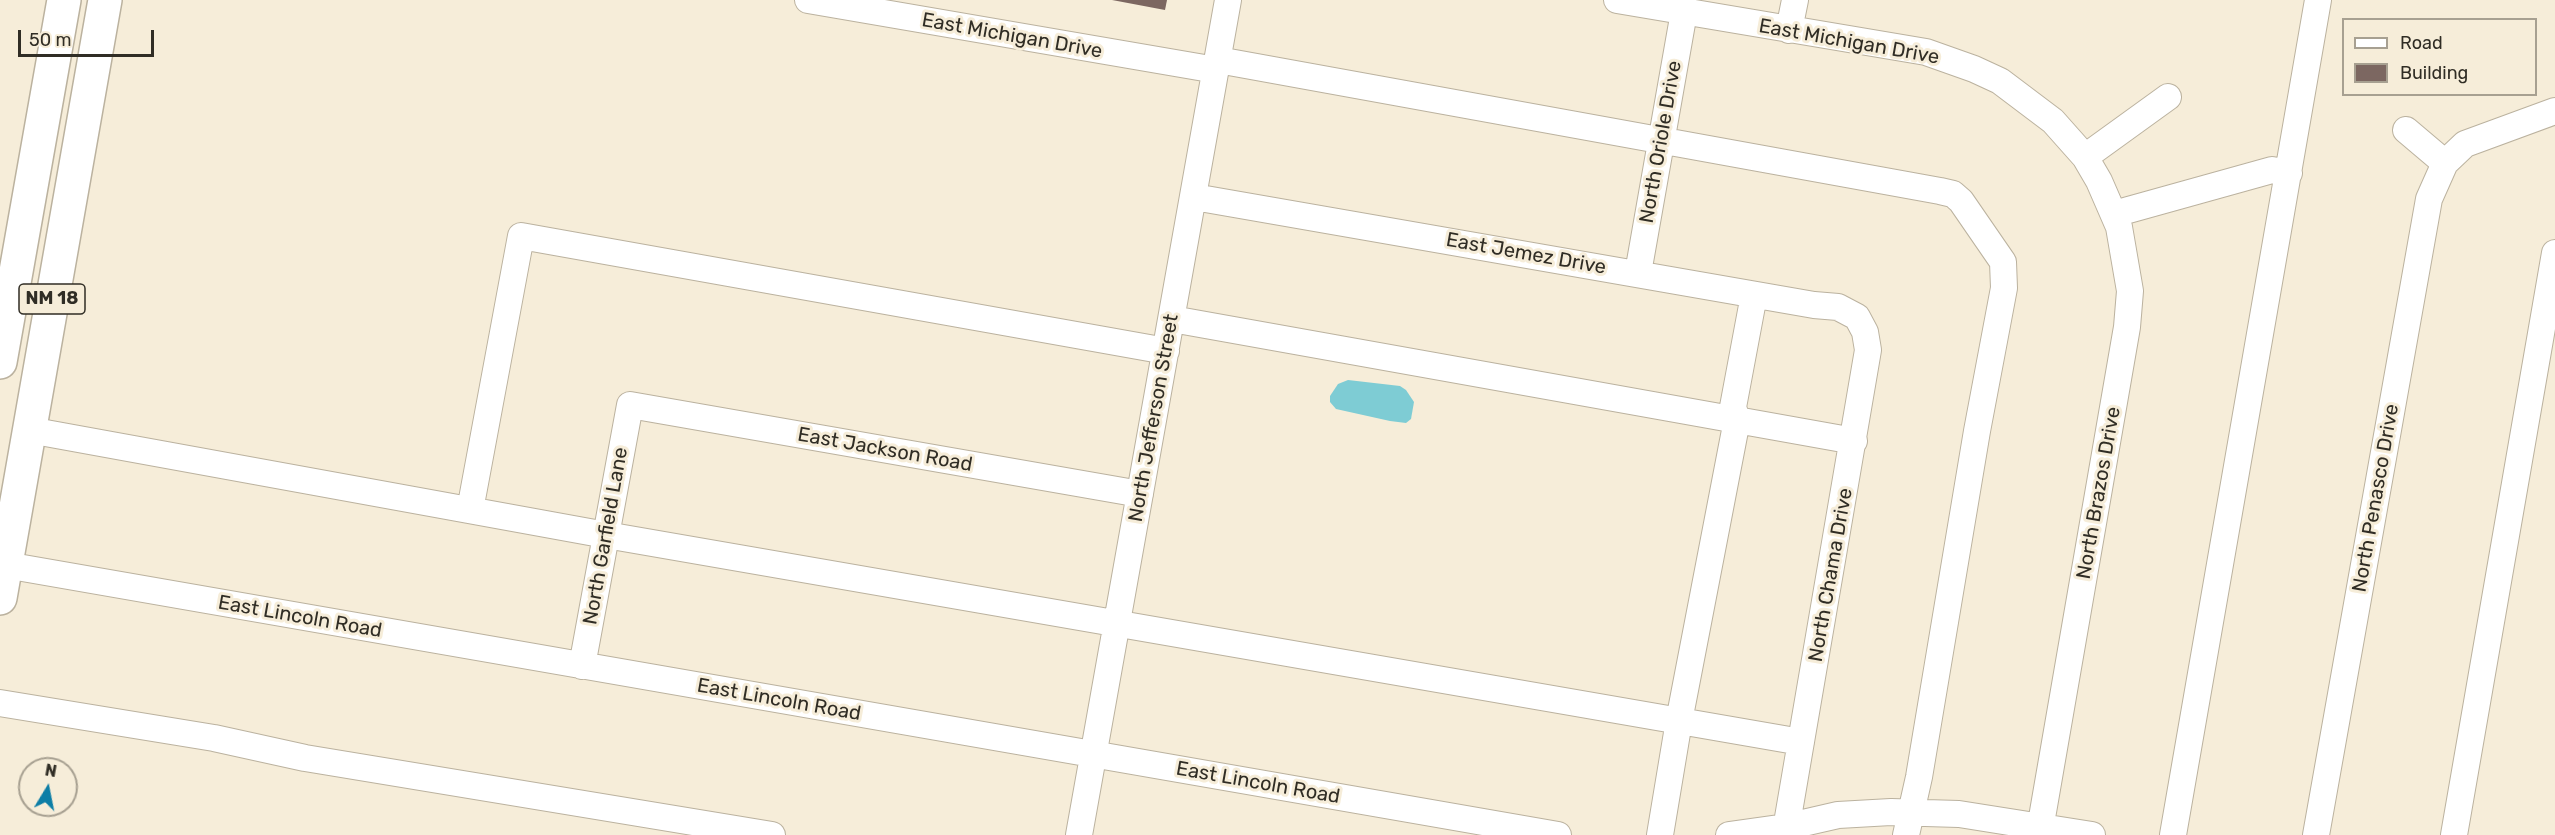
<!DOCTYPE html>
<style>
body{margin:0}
#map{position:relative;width:2555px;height:835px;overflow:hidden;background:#f6edd9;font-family:Rubik,sans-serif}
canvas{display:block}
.legend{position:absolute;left:2342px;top:18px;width:195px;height:78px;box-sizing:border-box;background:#f6edd9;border:2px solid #a7a091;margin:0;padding:8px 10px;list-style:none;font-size:18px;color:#302d25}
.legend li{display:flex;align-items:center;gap:12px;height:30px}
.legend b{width:30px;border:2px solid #a7a091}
.north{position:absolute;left:18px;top:757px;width:60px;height:60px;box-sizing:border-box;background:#f6edd9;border:2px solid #a7a091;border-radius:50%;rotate:10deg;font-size:16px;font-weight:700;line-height:24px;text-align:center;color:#302d25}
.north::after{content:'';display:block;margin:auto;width:21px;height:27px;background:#0d7ea6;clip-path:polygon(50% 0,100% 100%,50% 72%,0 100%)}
.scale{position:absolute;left:18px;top:30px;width:136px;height:27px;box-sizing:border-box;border:3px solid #302d25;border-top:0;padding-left:8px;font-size:18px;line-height:21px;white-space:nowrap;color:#302d25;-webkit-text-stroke:4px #f6edd9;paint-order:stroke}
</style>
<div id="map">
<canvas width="2555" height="835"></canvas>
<ul class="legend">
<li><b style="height:8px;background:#fff"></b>Road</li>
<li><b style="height:16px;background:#7c6761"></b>Building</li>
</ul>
<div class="north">N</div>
<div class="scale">50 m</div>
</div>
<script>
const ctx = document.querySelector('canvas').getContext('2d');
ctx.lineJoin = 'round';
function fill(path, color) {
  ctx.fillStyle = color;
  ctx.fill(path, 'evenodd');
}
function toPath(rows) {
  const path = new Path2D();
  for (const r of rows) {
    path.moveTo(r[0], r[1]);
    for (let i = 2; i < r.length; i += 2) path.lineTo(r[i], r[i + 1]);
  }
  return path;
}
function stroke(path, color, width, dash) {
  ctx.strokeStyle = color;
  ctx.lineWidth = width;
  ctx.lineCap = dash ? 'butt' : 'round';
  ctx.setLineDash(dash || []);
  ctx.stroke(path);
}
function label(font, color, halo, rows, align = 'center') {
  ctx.font = font + ' Rubik,sans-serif';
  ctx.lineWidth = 6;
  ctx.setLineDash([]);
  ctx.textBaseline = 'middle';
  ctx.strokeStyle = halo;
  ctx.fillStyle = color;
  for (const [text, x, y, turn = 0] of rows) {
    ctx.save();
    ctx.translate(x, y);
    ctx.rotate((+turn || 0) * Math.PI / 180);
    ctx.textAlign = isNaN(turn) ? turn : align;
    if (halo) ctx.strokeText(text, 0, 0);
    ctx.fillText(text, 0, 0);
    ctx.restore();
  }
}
fill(toPath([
 [1348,380,1400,386,1406,390,1414,402,1411,419,1406,423,1390,421,1336,409,1330,402,1330,396,1338,384]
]), '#7eccd4');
fill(toPath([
 [1112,0,1167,0,1165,10]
]), '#7c6761');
const minor = toPath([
 [808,0,1216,70],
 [1617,0,1926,52,1974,69,2000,81,2053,121,2085,157,2099,181,2119,227,2130,291,2127,327,2039,835],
 [1789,30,1795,0],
 [1218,60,1940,191,1953,194,1961,201,2003,262,2004,288,1977,431,1919,777,1906,835],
 [2406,130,2445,163],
 [2085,157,2168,97],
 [1194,197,1814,305,1838,307,1857,317,1865,332,1868,350,1785,835],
 [2114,214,2272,170,2289,173],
 [1638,273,1684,12],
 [1172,319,1854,441],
 [29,430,606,535,1801,742],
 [470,510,521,236,1166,351],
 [0,564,1558,835],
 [582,666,630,405,1140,494],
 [0,703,214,738,305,758,772,835],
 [1079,835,1228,0],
 [1660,835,1679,721,1737,420,1733,407,1754,295],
 [1729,835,1786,827,1838,815,1891,812,1959,814,2092,835],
 [2173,835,2318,0],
 [2316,835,2429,199,2445,163,2465,144,2555,111],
 [2454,835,2555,253]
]);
const major = toPath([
 [0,362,64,0],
 [0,598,105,0]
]);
stroke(minor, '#bbb29f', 28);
stroke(major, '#bbb29f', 36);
stroke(minor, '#fff', 26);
stroke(major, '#fff', 33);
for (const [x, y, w] of [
 [52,299,66]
]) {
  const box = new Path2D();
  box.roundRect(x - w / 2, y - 15, w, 30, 4.5);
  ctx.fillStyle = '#f6edd9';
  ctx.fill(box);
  stroke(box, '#302d25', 1.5);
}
label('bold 18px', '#302d25', null, [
 ["NM 18",52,299]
]);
label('20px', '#302d25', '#f6edd9', [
 ["East Michigan Drive",1012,36,10],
 ["East Michigan Drive",1849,42,10],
 ["North Oriole Drive",1661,142,-80],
 ["East Jemez Drive",1526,254,10],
 ["North Jefferson Street",1154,418,-80],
 ["East Jackson Road",885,450,10],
 ["North Brazos Drive",2099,493,-80],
 ["North Penasco Drive",2376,498,-80],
 ["North Garfield Lane",606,536,-80],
 ["North Chama Drive",1831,575,-80],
 ["East Lincoln Road",300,617,10],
 ["East Lincoln Road",779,700,10],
 ["East Lincoln Road",1258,783,10]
]);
</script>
